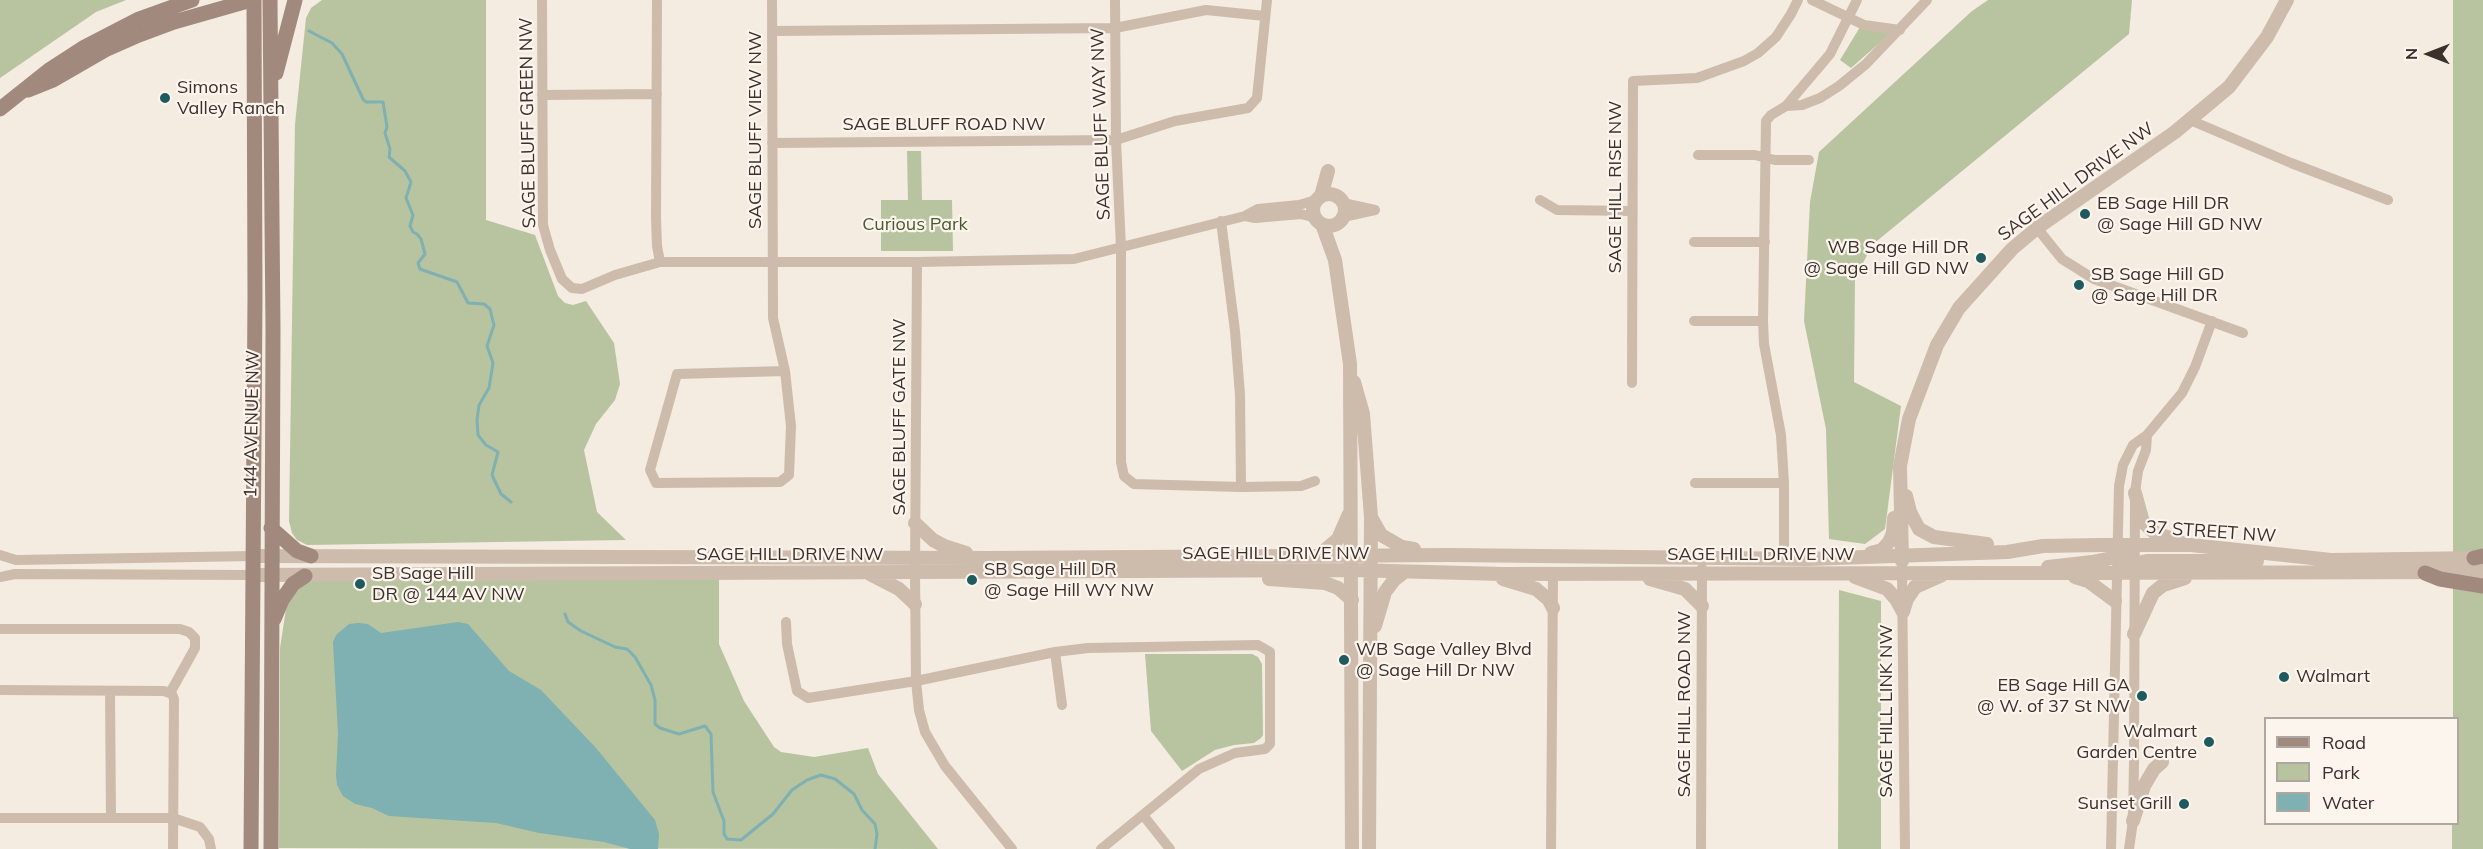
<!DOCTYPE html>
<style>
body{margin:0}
#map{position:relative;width:2483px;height:849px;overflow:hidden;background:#f4ebe1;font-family:Mulish,sans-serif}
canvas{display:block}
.legend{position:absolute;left:2264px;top:717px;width:195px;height:108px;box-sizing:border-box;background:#fbf5ee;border:2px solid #aea6a0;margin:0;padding:8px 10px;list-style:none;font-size:18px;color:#3b302b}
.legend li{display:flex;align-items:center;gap:12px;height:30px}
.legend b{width:30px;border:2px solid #aea6a0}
.north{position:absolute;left:2399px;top:24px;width:60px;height:60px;-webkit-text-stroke:4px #fbf5ee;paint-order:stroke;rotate:270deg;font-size:16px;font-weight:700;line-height:24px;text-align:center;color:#3b302b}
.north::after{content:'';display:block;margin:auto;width:21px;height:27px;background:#3b302b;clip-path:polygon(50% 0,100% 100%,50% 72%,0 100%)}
</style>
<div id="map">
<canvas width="2483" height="849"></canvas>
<ul class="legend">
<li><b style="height:8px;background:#a18a7d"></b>Road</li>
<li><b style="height:16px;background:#b8c4a0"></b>Park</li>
<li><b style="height:16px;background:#7fb0b2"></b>Water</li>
</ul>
<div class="north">N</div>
</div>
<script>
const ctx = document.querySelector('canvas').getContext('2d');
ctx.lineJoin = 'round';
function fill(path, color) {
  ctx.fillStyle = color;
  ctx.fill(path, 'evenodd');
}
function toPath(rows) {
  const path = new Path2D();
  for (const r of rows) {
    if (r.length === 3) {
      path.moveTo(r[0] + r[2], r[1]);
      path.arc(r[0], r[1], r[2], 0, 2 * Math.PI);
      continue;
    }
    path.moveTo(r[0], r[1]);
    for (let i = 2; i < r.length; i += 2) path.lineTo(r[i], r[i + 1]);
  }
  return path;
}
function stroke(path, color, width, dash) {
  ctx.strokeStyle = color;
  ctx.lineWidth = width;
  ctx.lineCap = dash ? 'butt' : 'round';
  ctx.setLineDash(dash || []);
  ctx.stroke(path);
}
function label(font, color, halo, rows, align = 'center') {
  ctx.font = font + ' Mulish,sans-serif';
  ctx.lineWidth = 4.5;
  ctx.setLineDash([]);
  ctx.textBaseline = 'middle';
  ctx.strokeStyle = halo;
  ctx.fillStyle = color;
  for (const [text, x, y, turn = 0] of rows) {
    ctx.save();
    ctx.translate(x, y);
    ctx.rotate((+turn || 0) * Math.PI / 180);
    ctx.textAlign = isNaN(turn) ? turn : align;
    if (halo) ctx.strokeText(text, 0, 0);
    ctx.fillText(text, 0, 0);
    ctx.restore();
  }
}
fill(toPath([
 [0,0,126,0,96,12,0,78],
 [322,0,486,0,486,220,535,235,558,296,565,303,573,305,586,301,614,343,620,384,615,400,596,424,584,450,597,512,626,540,307,545,297,540,292,533,289,521,295,124,306,18,311,8],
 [1988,0,2132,0,2129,34,1872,245,1855,279,1854,382,1901,406,1885,529,1865,544,1829,539,1826,429,1804,321,1810,202,1819,152,1972,11],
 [2453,0,2483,0,2483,849,2452,849,2452,824,2458,824,2458,718,2453,718],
 [1860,27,1892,32,1851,68,1840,60],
 [907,151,921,151,922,200,952,200,953,251,881,251,881,200,908,200],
 [719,578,719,644,744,701,774,747,781,752,814,757,868,748,878,774,938,849,279,848,280,648,286,609,293,593,300,586,313,580],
 [1839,590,1881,601,1881,849,1838,849],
 [1145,654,1252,654,1258,657,1262,664,1263,735,1261,738,1254,743,1234,745,1215,750,1182,771,1151,731]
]), '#b8c4a0');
fill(toPath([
 [458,622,468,624,509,671,541,690,596,748,655,820,659,834,658,849,630,849,604,842,539,833,496,823,389,816,372,808,355,804,343,796,337,785,336,775,338,734,333,642,336,635,349,624,358,623,368,624,381,633]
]), '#7fb0b2');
stroke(toPath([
 [309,31,332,43,342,54,363,99,366,102,383,102,387,127,385,133,390,149,389,157,405,171,411,182,406,198,413,215,410,226,413,232,417,234,421,239,425,254,418,263,420,269,457,282,468,303,484,304,490,309,494,325,487,346,493,363,489,388,479,405,477,420,478,435,486,445,498,452,492,475,501,494,511,502],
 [565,614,568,622,581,631,615,647,627,649,635,657,651,685,655,700,655,724,660,728,679,734,705,726,711,734,713,792,724,821,724,834,727,839,741,840,773,814,792,790,807,780,821,775,835,779,854,794,862,810,875,824,877,834,875,849]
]), '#7fb0b2', 3);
stroke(toPath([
 [542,0,543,225,550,250,562,279,572,288,582,289,615,275,660,262,917,262,1074,259,1245,216,1258,209,1299,205,1316,200],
 [657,0,656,218,657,246,660,262],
 [772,0,773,318,785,371,791,426,789,475,780,482,656,483,650,470,677,374,785,371],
 [1115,0,1116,140,1121,248,1121,462,1124,476,1134,484,1241,487,1240,395,1235,331,1221,221],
 [1812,0,1864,25,1900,30],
 [772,31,1115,28,1206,10,1265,16],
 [542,95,657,94],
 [1786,106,1802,105,1820,98,1839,86,1866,64,1927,0],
 [2190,120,2291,163,2388,200],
 [772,143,1116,140,1175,121,1248,108,1257,98,1267,0],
 [1698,155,1755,155,1775,160,1809,160],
 [1540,200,1557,210,1632,211],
 [1245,216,1255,218,1301,214,1316,218],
 [1343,217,1375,210,1343,203],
 [2037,228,2062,259,2094,279,2243,333],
 [1694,242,1765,242],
 [917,262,915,573,916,681,919,710,925,732,945,766,1012,849],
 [1694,321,1763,321],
 [1632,383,1633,81,1697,78,1744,61,1758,53,1776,37,1791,14,1798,0],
 [1695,483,1784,483],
 [1241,487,1301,486,1315,481],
 [0,555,16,560,253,556],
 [1784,559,1784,483,1781,435,1764,344,1763,321,1766,121,1771,115,1786,106,1830,54,1857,0],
 [1902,572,1905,849],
 [0,577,15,574,253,575],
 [786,622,787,644,797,691,808,698,916,681,1055,652,1088,648,1258,645,1270,652,1270,744,1265,749,1235,753,1199,769,1101,849],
 [0,629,180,629,189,632,195,638,195,648,170,693],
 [1055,652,1062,705],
 [0,690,164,691,172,694,174,699,173,849],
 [110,691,111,818],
 [1143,815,1170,849],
 [0,818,173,818,200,827,209,839,211,849],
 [1551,849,1553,574],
 [1701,849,1702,568],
 [2111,849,2119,486,2123,465,2133,445,2147,435,2182,393,2195,367,2212,321],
 [2129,849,2133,821,2134,762,2135,493,2138,471,2146,450,2147,435]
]), '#cdbbac', 10);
stroke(toPath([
 [1329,210,16],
 [1321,196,1328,171],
 [1322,224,1335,260,1350,364,1352,849],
 [1354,382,1363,414,1371,517,1369,849],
 [2135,493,2143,522,2154,532,2180,542],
 [1906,496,1910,512,1919,529,1934,537,1987,544],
 [1372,519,1381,535,1402,547,1414,549],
 [915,523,933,540,944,546,966,553],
 [1871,553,1882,550,1889,542,1893,533,1894,518],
 [1319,555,1338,539,1349,514],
 [253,556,989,558,1449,555,1808,559,2007,552,2043,546,2101,545,2191,545,2331,560,2483,558],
 [1902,561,1900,466,1909,419,1937,345,1959,308,2012,249,2037,228,2175,132,2229,87,2267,37,2287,0],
 [2048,567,2092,562,2122,556,2135,545],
 [2117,573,2128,565,2147,561,2257,561],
 [870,574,899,589,915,604],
 [253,575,1352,570,1503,574,2483,572],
 [1855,577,1887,589,1896,599,1903,612],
 [2075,577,2088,581,2115,601],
 [1269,579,1325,583,1338,588,1352,600],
 [1503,579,1536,589,1549,600,1553,608],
 [1650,579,1685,589,1702,606],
 [1903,612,1907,599,1915,587,1942,575],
 [1375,626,1385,592,1394,580,1403,573],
 [2134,634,2153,593,2163,585,2185,578],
 [2133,821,2144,786,2154,769,2162,762]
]), '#cdbbac', 14);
stroke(toPath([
 [270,0,273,330,271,849],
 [276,73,295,0],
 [28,90,53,80,105,50,139,35,174,22,251,0],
 [0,109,49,70,83,48,139,19,192,0],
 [271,528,297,551,311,556],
 [2474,558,2483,556],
 [2425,573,2440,579,2483,586],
 [274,619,282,600,293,584,305,576],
 [251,849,255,297,254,0]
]), '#a18a7d', 15);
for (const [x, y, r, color] of [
 [165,98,6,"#1f5a5e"],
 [2085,214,6,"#1f5a5e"],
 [1981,258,6,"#1f5a5e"],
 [2079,285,6,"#1f5a5e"],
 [972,580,6,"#1f5a5e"],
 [360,584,6,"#1f5a5e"],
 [1344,660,6,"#1f5a5e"],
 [2284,677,6,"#1f5a5e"],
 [2142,696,6,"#1f5a5e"],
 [2209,742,6,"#1f5a5e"],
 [2184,804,6,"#1f5a5e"]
]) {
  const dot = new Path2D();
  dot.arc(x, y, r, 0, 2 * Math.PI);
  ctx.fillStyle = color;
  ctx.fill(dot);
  stroke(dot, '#fbf5ee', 2);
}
label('18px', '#3b302b', '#fbf5ee', [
 ["Simons",177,88],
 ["Valley Ranch",177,109],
 ["EB Sage Hill DR",2097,204],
 ["@ Sage Hill GD NW",2097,225],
 ["WB Sage Hill DR",1969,248,"right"],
 ["@ Sage Hill GD NW",1969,269,"right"],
 ["SB Sage Hill GD",2091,275],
 ["@ Sage Hill DR",2091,296],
 ["SB Sage Hill DR",984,570],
 ["@ Sage Hill WY NW",984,591],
 ["SB Sage Hill",372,574],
 ["DR @ 144 AV NW",372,595],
 ["WB Sage Valley Blvd",1356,650],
 ["@ Sage Hill Dr NW",1356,671],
 ["Walmart",2296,677],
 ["EB Sage Hill GA",2130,686,"right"],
 ["@ W. of 37 St NW",2130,707,"right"],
 ["Walmart",2197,732,"right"],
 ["Garden Centre",2197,753,"right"],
 ["Sunset Grill",2172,804,"right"]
], 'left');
label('18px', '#3b302b', '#fbf5ee', [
 ["SAGE BLUFF GREEN NW",528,123,-91],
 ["SAGE BLUFF WAY NW",1101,124,-92],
 ["SAGE BLUFF ROAD NW",944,125],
 ["SAGE BLUFF VIEW NW",756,130,-90],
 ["SAGE HILL DRIVE NW",2076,182,-36],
 ["SAGE HILL RISE NW",1616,187,-90],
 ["SAGE BLUFF GATE NW",900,417,-90],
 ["144 AVENUE NW",252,424,-89],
 ["37 STREET NW",2211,532,4],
 ["SAGE HILL DRIVE NW",1276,554],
 ["SAGE HILL DRIVE NW",790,555],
 ["SAGE HILL DRIVE NW",1761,555],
 ["SAGE HILL ROAD NW",1685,704,-90],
 ["SAGE HILL LINK NW",1887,711,-90]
]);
label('18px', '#4a5a2e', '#fbf5ee', [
 ["Curious Park",915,225]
]);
</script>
